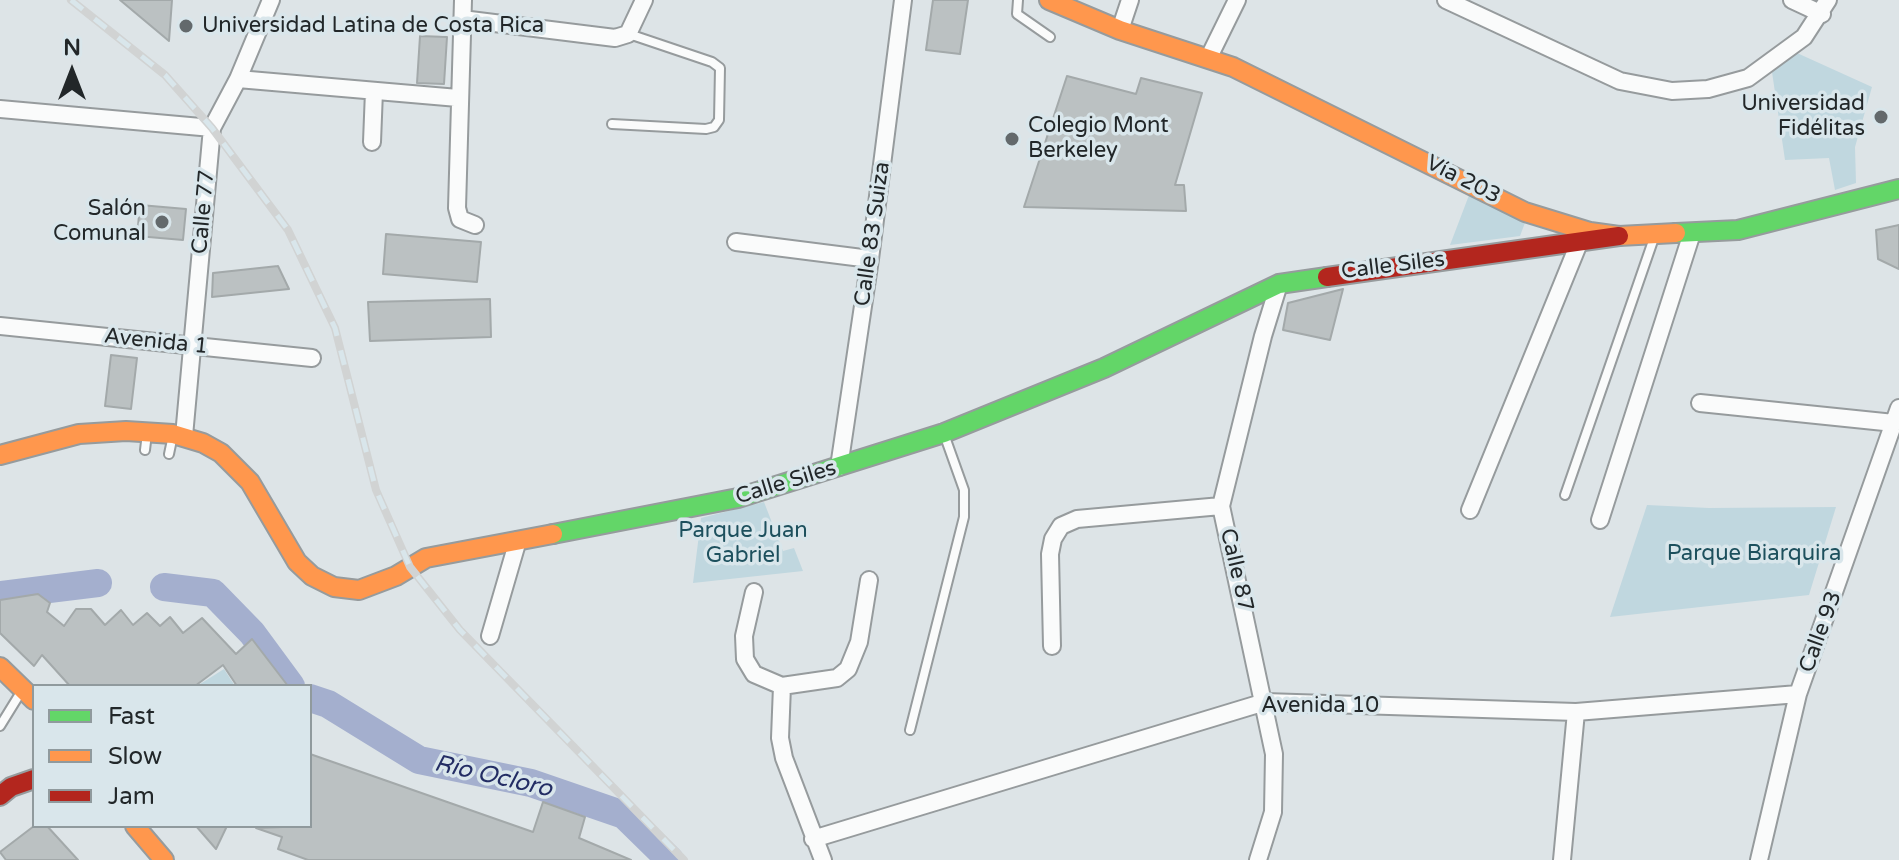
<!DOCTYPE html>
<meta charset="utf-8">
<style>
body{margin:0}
#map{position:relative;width:1899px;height:860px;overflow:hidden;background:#dde4e7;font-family:"Varela Round",sans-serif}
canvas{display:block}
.legend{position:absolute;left:32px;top:684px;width:280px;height:144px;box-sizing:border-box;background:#d9e6eb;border:2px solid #909a9d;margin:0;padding:10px 14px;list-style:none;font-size:24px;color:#222729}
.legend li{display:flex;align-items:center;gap:16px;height:40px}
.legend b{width:40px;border:2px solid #909a9d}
.north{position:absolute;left:32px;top:32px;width:80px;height:80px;-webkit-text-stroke:6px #d9e6eb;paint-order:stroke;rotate:0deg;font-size:22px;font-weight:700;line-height:32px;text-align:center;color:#222729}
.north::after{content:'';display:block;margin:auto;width:28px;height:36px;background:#222729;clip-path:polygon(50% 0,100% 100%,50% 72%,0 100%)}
</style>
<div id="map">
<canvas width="1899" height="860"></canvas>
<ul class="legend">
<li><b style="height:10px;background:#63d668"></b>Fast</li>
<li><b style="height:10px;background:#ff974d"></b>Slow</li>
<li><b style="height:10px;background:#b3261e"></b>Jam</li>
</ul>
<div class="north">N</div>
</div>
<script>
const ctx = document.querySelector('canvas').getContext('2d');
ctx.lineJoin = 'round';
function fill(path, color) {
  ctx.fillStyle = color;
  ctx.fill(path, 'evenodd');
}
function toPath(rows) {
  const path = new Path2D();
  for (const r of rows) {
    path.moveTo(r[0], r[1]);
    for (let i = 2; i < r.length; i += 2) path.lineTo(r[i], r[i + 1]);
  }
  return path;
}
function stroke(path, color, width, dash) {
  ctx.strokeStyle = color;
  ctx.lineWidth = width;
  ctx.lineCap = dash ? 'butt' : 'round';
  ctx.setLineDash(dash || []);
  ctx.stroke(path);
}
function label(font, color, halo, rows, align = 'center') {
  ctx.font = font + ' "Varela Round",sans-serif';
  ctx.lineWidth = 7;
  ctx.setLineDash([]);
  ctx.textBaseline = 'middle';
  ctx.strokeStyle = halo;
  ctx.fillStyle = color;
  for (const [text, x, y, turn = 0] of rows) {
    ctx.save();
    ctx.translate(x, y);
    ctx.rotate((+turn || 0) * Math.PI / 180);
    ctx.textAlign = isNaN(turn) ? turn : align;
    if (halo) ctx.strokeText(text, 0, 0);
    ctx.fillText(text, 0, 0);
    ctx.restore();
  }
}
fill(toPath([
 [1797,53,1872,87,1855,147,1856,183,1835,190,1829,158,1785,160,1772,72],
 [1471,190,1526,220,1520,236,1450,245],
 [764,502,783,551,794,548,803,571,693,583,701,518],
 [1647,505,1709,508,1836,507,1809,595,1610,617],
 [224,669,235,686,197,686]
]), '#c0d7df');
stroke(toPath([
 [164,587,213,593,252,633,291,686],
 [0,595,98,583],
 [310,698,328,704,419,760,531,783,624,815,670,860]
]), '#a4afce', 28);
const building = toPath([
 [120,0,172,0,169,41,120,0],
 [933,0,968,0,960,54,926,50,933,0],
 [420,36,447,37,444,84,417,83,420,36],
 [1067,76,1136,94,1141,78,1202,93,1175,185,1184,185,1186,211,1024,207,1067,76],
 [140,205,186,209,183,240,137,236,140,205],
 [1899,225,1899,269,1878,259,1876,230,1899,225],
 [386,234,481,242,477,282,383,274,386,234],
 [278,266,289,289,212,297,213,273,278,266],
 [1343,289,1330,340,1283,330,1288,303,1343,289],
 [490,299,491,337,370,341,368,302,490,299],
 [111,355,137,358,131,409,105,406,111,355],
 [38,594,50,603,47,612,64,626,76,609,91,609,105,625,121,610,133,625,147,613,160,626,170,617,183,633,202,618,236,654,252,639,288,686,237,686,223,665,195,686,70,686,42,655,34,666,0,633,0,600,38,594],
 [310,754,533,832,543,802,585,817,579,838,631,860,308,860,278,849,282,837,256,828,310,826,310,754],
 [34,826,47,826,78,860,6,860,0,852,34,826],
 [196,826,227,826,216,849,196,826]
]);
fill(building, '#bbc1c2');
stroke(building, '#a3a9aa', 2);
const lane = toPath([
 [1018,0,1017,14,1050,37],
 [612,124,706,129,714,127,719,120,720,68,712,62,629,34],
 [145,450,147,433],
 [169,454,173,435],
 [1565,495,1655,235],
 [0,726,21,692],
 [910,730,964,517,964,490,944,434]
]);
const street = toPath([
 [463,0,457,208,460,219,475,225],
 [1446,0,1620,81,1672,91,1708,89,1748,78,1804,37,1828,0],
 [1792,0,1822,14],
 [462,19,615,38,628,34,644,0],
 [1120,30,1130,0],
 [1209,57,1237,0],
 [238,79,458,98],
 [0,109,212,128],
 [372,142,374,91],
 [736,242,870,259],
 [0,326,312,358],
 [1700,403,1894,423],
 [184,436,212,128,238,79,271,0],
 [839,467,870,259,903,0],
 [1470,510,1579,243],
 [1600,520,1692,233],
 [754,592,744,636,745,659,754,674,782,686,837,678,848,669,859,642,869,580],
 [490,636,518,540],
 [1052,646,1050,554,1053,539,1061,526,1077,519,1221,506],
 [782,686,780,738,784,758,823,860],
 [813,839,1265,702,1576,712,1798,694],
 [1258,860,1273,812,1274,754,1221,506,1263,336,1279,284],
 [1562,860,1576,712],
 [1759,860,1798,694,1899,408]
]);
const fast = toPath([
 [1676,233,1738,230,1899,189],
 [553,534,738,498,944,433,1104,368,1279,284,1327,277]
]);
const slow = toPath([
 [1049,0,1120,30,1233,67,1525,212,1590,232,1619,236,1676,233],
 [0,455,79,434,126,431,173,434,203,443,221,453,250,482,297,562,312,576,334,587,359,590,396,576,426,558,553,534],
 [0,667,34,700],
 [135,826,164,860]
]);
const jam = toPath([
 [1327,277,1619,236],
 [0,796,11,787,34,779]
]);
stroke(lane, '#969b9d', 12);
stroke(street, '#969b9d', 20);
stroke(fast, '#969b9d', 22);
stroke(slow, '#969b9d', 22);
stroke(jam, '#969b9d', 22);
stroke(lane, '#fafbfb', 8);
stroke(street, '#fafbfb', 16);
stroke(fast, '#63d668', 18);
stroke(slow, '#ff974d', 18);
stroke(jam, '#b3261e', 18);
const rail = toPath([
 [71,0,165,75,212,128,288,230,335,328,376,490,410,567,460,630,684,860]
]);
stroke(rail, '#d1d3d3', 8);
stroke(rail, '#d9e6eb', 5, [15]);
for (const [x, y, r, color] of [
 [186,26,8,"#63696c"],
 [1881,117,8,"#63696c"],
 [1012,139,8,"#63696c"],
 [162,222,8,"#63696c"]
]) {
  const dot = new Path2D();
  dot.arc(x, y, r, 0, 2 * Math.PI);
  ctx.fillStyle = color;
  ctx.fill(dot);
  stroke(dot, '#d9e6eb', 3);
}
label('22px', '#222729', '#d9e6eb', [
 ["Universidad Latina de Costa Rica",202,26],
 ["Universidad",1865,104,"right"],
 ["Fidélitas",1865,129,"right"],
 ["Colegio Mont",1028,126],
 ["Berkeley",1028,151],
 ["Salón",146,209,"right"],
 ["Comunal",146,234,"right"]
], 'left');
label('22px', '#222729', '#d9e6eb', [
 ["Vía 203",1463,180,27],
 ["Calle 77",204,212,-85],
 ["Calle 83 Suiza",873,234,-82],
 ["Calle Siles",1393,266,-7],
 ["Avenida 1",156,342,6],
 ["Calle Siles",786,483,-17],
 ["Calle 87",1236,570,77],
 ["Calle 93",1821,632,-70],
 ["Avenida 10",1320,706]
]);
label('22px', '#1d505d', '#d9e6eb', [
 ["Parque Juan",743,531],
 ["Gabriel",743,556],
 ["Parque Biarquira",1754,554]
]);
label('italic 24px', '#232d64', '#d9e6eb', [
 ["Río Ocloro",493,777,13]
]);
</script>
